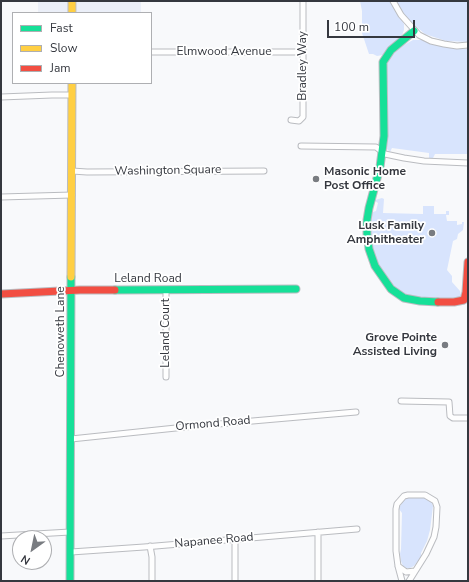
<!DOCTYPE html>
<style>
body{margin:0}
#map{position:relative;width:469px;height:582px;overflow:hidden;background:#f8f9fb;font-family:"Nunito Sans",sans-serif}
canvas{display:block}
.frame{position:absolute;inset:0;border:2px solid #35383f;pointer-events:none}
.legend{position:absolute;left:12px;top:12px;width:140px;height:72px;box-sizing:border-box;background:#fff;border:1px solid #aeafb2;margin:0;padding:5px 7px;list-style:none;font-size:12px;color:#35383f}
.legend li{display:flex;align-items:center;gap:8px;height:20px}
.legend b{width:20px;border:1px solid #aeafb2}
.north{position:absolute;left:12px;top:530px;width:40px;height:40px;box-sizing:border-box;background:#fff;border:1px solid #aeafb2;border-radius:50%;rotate:213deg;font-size:11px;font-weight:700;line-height:16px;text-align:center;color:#35383f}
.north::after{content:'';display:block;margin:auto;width:14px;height:18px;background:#797c81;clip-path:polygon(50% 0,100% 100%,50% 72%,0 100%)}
.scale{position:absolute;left:327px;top:20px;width:88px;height:18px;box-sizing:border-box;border:2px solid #35383f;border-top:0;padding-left:5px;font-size:12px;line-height:14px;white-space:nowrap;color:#35383f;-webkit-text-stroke:3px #fff;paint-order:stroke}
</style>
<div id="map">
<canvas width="469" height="582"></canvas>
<div class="frame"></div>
<ul class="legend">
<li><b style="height:5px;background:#16e098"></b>Fast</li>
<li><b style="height:5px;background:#ffcf43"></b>Slow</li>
<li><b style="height:5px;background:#f24e42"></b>Jam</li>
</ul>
<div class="north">N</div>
<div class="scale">100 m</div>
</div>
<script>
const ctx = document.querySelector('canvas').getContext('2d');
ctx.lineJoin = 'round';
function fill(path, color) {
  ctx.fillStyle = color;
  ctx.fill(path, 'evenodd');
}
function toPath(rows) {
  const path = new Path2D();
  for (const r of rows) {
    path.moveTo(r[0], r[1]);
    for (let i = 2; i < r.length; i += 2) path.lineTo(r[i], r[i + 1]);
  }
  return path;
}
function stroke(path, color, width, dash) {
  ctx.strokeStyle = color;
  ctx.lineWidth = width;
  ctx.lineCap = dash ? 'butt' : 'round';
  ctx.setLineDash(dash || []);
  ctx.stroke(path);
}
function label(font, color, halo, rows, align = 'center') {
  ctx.font = font + ' "Nunito Sans",sans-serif';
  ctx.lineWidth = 3.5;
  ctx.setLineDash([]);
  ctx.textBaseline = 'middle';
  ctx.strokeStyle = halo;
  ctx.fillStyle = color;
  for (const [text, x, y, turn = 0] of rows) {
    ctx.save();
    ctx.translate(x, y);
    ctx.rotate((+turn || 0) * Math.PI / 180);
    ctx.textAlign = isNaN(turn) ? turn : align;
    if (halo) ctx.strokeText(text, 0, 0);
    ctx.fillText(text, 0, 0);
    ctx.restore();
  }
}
fill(toPath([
 [38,1,70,1,70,13,38,13],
 [77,1,141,1,141,13,77,13]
]), '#ebeff8');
fill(toPath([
 [360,1,390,1,404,24,404,30,401,38,383,55,377,56,373,54,369,54,362,33,362,11],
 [396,1,468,1,468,42,446,41,425,34,407,19],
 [413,40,423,40,433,44,449,48,468,49,468,154,435,154,433,158,429,158,429,153,392,148,390,152,387,149,388,96,386,66,387,62,393,54,402,46],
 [382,198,384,199,383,213,423,214,423,206,434,206,434,214,446,214,446,211,449,211,449,215,446,215,447,221,457,221,457,225,462,224,462,222,464,222,463,230,458,234,457,239,453,241,447,270,452,276,452,282,460,291,461,295,460,298,456,300,411,297,401,293,393,287,382,272,372,254,370,239,371,217,373,212,376,211,378,203,375,201,375,200],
 [423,496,431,501,433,506,430,530,427,541,421,553,421,557,414,566,410,568,406,568,403,566,401,561,400,554,401,549,402,513,399,509,400,506,404,499,409,497]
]), '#d8e4fd');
const street = toPath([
 [393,1,401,15,419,35,431,41,444,44,457,46,468,45],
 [151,52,298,52],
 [1,97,52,95,72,95],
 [291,120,299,121,303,117,303,1],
 [301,146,376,147,385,154,404,158,424,161,468,163],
 [72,171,87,172,264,171],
 [1,197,72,195],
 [166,377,166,290],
 [401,401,449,402,450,416,453,418,468,418],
 [71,439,195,426,356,412],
 [318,532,318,581],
 [1,536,70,532],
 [150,546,152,557,152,581],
 [71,552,144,547,357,529],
 [398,566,406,572,415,571],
 [235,581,235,539],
 [402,581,398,566,396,551,396,509,397,504,404,496,408,495,425,495,435,501,437,507,436,527,434,537,426,554,409,581]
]);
const fast = toPath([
 [414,31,391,50,383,62,384,136,380,167,369,208,367,220,367,234,369,249,375,266,391,289,404,298,420,301,438,302],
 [115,290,296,289],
 [70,581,71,277]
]);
const slow = toPath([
 [72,1,72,13],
 [71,277,72,83]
]);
const jam = toPath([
 [1,294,80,290,115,290],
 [438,302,454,302,464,300,466,292,468,262]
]);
stroke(street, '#babcc0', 7);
stroke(fast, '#babcc0', 9);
stroke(slow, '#babcc0', 9);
stroke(jam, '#babcc0', 9);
stroke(street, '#fefefe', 5);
stroke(fast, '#16e098', 7);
stroke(slow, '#ffcf43', 7);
stroke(jam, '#f24e42', 7);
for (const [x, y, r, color] of [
 [316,179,4,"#797c81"],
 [432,233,4,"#797c81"],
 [445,345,4,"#797c81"]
]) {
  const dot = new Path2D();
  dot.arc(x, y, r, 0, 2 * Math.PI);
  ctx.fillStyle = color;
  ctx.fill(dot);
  stroke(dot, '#fff', 1.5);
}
label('12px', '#35383f', '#fff', [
 ["Elmwood Avenue",224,52],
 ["Bradley Way",303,66,-90],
 ["Washington Square",168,171,-1],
 ["Leland Road",148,279],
 ["Chenoweth Lane",61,332,-90],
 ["Leland Court",166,333,-90],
 ["Ormond Road",213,424,-5],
 ["Napanee Road",214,541,-5]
]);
label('bold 12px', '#35383f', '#fff', [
 ["Masonic Home",324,172,"left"],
 ["Post Office",324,186,"left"],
 ["Lusk Family",424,226],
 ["Amphitheater",424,240],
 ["Grove Pointe",437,338],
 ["Assisted Living",437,352]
], 'right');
</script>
